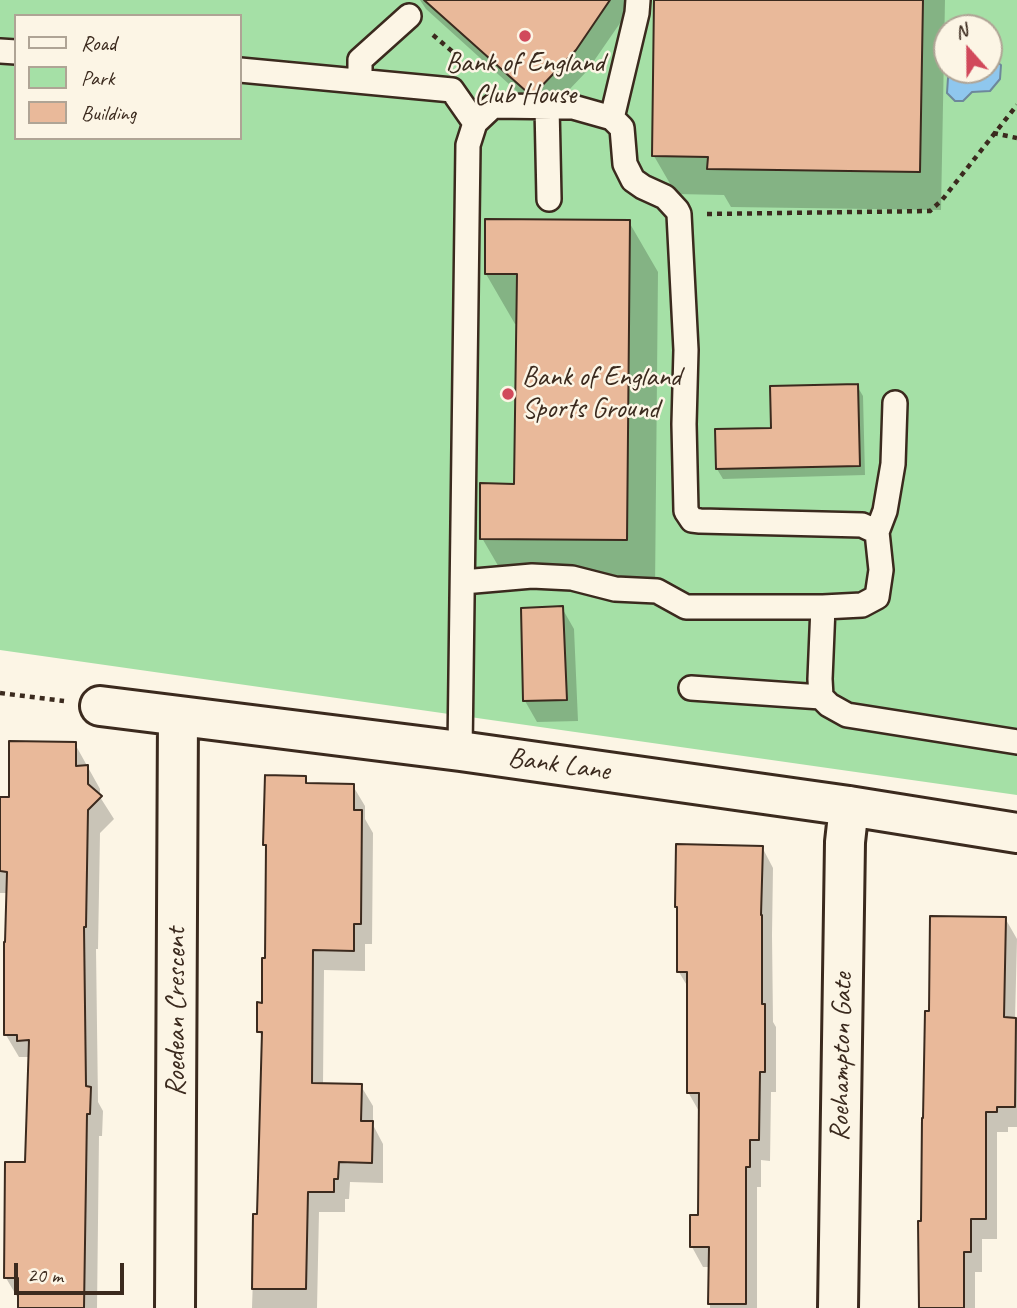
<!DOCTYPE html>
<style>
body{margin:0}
#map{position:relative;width:1017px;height:1308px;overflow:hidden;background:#fcf5e5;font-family:Caveat,sans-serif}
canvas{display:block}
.legend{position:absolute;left:14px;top:14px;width:228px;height:126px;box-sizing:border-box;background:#fcf5e5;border:2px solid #afa495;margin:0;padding:9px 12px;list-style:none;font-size:21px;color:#3b2a1e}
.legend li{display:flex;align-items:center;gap:14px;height:35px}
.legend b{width:35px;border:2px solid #afa495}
.north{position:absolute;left:933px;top:14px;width:70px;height:70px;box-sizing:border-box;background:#fcf5e5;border:2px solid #afa495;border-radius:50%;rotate:339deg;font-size:19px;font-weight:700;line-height:28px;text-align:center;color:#3b2a1e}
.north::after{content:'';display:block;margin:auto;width:24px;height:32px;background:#d1495b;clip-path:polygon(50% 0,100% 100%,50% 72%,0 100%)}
.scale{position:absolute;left:14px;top:1263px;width:110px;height:32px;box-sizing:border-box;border:4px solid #3b2a1e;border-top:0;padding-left:9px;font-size:21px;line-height:24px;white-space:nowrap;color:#3b2a1e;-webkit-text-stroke:5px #fcf5e5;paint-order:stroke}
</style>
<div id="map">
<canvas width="1017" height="1308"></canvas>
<ul class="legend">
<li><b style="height:9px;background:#fcf5e5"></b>Road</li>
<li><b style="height:19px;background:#a5e0a6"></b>Park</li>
<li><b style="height:19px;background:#e9b99a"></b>Building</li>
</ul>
<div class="north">N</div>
<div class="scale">20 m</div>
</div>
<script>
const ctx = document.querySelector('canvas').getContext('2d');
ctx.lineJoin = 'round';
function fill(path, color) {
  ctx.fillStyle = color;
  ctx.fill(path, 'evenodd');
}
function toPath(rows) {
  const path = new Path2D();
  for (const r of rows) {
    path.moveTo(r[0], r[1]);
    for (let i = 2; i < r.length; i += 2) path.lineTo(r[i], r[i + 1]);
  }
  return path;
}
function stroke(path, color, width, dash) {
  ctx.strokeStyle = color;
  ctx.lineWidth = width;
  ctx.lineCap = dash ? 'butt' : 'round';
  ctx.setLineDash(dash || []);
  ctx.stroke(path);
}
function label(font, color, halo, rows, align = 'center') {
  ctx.font = font + ' Caveat,sans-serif';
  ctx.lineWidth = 5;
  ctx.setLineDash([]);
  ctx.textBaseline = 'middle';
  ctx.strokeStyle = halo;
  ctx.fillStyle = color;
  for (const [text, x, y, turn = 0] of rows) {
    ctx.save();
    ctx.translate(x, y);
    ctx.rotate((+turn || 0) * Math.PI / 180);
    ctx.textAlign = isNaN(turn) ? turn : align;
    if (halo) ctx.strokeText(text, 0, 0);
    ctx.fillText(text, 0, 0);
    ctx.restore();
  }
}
fill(toPath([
 [0,0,1017,0,1017,795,0,650],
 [16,16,240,16,240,138,16,138],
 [947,28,989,28,989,70,947,70]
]), '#a5e0a6');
const water = toPath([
 [989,57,1001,65,1000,79,990,91,972,92,963,101,955,101,947,93,948,78,956,70,989,70,989,57]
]);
fill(water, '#8fc7ee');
stroke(water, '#6d889b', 2);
fill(toPath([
 [420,0,636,0,587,71,547,113,541,113,426,9],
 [656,0,945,0,941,210,731,207,724,195,676,194,654,156],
 [629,222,658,272,655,590,511,588,482,538,516,486,518,324,515,324,486,274],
 [857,386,863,396,865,475,723,479,717,469,773,429],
 [562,608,574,629,578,721,537,722,525,701,522,610],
 [75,744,100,789,100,797,114,819,100,833,98,949,96,949,98,1102,103,1111,102,1136,99,1136,97,1308,19,1308,19,1300,6,1278,27,1164,29,1057,19,1057,6,1035,8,893,0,893,0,799,11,799],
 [305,778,309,785,353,786,365,806,365,819,373,833,372,944,365,944,365,971,324,970,323,1085,361,1086,373,1106,373,1125,383,1144,383,1183,350,1182,349,1199,345,1199,345,1212,319,1212,317,1308,252,1308,255,1216,258,1216,263,1039,259,1031,264,1004,267,960,268,849,265,844],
 [762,847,773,868,772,935,773,1022,776,1027,776,1092,771,1092,770,1161,761,1160,761,1187,757,1187,757,1308,710,1308,710,1267,703,1267,692,1247,699,1217,700,1113,688,1092,689,989,679,972],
 [1005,918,1017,939,1015,1020,1017,1022,1017,1127,1008,1127,1008,1132,997,1132,997,1239,982,1239,982,1272,975,1272,975,1308,921,1308,930,1013]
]), '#0003');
const building = toPath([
 [424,0,610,0,576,50,535,93,527,92,424,0],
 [654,0,923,0,920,172,707,169,708,157,652,156,654,0],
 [485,219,630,220,627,540,480,539,480,483,514,484,517,274,485,274,485,219],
 [858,384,860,466,716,469,715,429,771,428,770,386,858,384],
 [563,606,567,700,523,701,521,608,563,606],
 [9,741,76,742,76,766,88,765,88,784,102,796,88,810,86,927,84,927,86,1086,91,1087,90,1114,87,1114,84,1308,18,1308,18,1278,4,1278,5,1162,25,1162,29,1040,17,1041,17,1035,4,1035,4,942,5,942,7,872,0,871,0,797,9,797,9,741],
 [265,775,306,776,306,783,354,784,354,810,362,810,361,924,354,924,354,951,313,950,312,1083,362,1084,361,1121,373,1121,372,1163,339,1162,338,1179,334,1179,334,1192,308,1192,306,1289,252,1289,253,1214,257,1214,262,1032,257,1032,257,1002,262,1003,262,958,265,958,266,845,263,845,265,775],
 [676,844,763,846,761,915,762,915,762,1004,765,1004,765,1072,760,1072,759,1140,750,1140,750,1167,746,1167,746,1304,708,1304,709,1247,690,1247,690,1215,698,1215,699,1093,687,1093,687,972,677,972,677,907,675,907,676,844],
 [930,916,1006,917,1004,1017,1016,1018,1015,1107,997,1107,997,1112,986,1112,986,1219,971,1219,971,1252,964,1252,964,1308,919,1308,918,1221,921,1221,922,1118,923,1118,925,1011,929,1011,930,916]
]);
fill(building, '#e9b99a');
stroke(building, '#3b2a1e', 2);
const lane = toPath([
 [0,51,16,52],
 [240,70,452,90,475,123],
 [360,80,360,60,409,16],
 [547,106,549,199],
 [612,118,637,13,638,0],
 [877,532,885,511,893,464,895,403],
 [823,607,820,679,821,697,829,705,847,715,1017,742],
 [691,688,821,697],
 [460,751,468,145,475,123,493,106,573,107,612,118,622,128,625,164,633,180,643,187,665,197,677,210,679,214,686,350,684,424,686,511,692,520,700,521,862,525,877,532,881,570,877,597,862,605,823,607,686,607,657,591,615,589,572,578,532,576,463,582]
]);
const street = toPath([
 [100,706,460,751,849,806,1017,833],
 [175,1308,178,716],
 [838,1308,845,842,849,806]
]);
stroke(lane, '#3b2a1e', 28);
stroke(street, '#3b2a1e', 44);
stroke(toPath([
 [433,35,453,52,453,62],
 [993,133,1017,138],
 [707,214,930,211,942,200,1017,105],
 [0,693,64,701]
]), '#3b2a1e', 4.5, [5, 5]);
stroke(lane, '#fcf5e5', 23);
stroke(street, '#fcf5e5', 38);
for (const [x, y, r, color] of [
 [525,36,7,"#d1495b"],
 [508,394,7,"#d1495b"]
]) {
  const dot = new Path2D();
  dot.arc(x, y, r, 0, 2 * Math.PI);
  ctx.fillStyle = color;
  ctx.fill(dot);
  stroke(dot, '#fcf5e5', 2.5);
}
label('28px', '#3b2a1e', '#fcf5e5', [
 ["Bank of England",525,64],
 ["Club House",525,96],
 ["Bank of England",522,378,"left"],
 ["Sports Ground",522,410,"left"]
]);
label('28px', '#3b2a1e', '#fcf5e5', [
 ["Bank Lane",559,765,8],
 ["Roedean Crescent",177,1012,-90],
 ["Roehampton Gate",842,1057,-89]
]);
</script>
